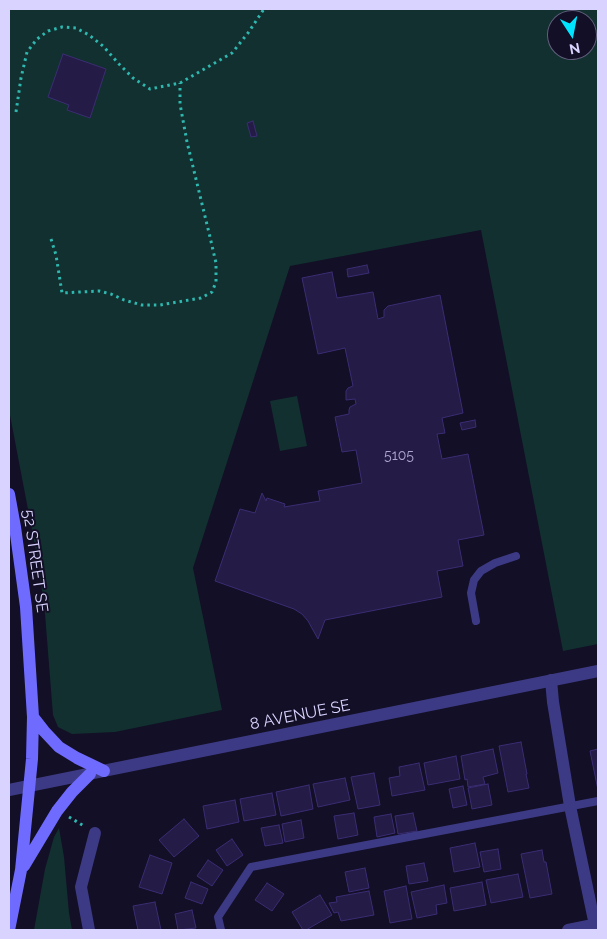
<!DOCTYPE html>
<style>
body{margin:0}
#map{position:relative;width:607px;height:939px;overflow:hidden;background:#130f26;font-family:Raleway,sans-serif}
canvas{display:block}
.frame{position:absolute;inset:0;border:10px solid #d9d4ff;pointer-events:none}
.north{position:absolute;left:547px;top:10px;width:50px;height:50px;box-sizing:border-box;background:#130f26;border:1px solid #625e7d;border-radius:50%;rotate:169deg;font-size:14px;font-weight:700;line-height:20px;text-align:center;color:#d9d4ff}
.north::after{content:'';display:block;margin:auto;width:18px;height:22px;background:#00e5ff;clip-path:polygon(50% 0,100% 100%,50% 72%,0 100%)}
</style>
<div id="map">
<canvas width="607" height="939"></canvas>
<div class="frame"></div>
<div class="north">N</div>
</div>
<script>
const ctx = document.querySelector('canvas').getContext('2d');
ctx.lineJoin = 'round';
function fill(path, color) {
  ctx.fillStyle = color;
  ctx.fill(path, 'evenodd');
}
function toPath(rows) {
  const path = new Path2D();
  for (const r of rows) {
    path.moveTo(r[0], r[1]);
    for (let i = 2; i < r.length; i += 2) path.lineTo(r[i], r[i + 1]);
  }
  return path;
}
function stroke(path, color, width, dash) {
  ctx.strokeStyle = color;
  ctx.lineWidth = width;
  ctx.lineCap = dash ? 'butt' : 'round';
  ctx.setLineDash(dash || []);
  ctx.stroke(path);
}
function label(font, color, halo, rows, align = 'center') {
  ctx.font = font + ' Raleway,sans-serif';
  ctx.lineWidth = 4;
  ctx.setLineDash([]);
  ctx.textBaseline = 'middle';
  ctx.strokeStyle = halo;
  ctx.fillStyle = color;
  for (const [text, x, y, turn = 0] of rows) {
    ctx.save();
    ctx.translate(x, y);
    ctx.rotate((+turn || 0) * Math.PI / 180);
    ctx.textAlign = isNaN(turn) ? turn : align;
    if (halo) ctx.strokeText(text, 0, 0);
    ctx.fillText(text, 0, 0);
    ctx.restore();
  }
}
fill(toPath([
 [9,9,598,9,598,644,563,651,481,230,290,266,193,568,222,710,115,732,72,734,58,727,53,715,45,614,39,567,9,410],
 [557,20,587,20,587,50,557,50],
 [297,396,307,446,280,451,270,401],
 [59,828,64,857,69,913,72,930,34,930,45,869,54,837]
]), '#12302f');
const building = toPath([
 [63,54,106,69,90,118,67,110,69,105,48,97,63,54],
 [253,121,257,136,251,137,247,123,253,121],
 [367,265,369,273,348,277,347,269,367,265],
 [332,272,337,298,373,292,378,319,384,317,384,310,388,306,440,295,463,413,442,418,445,433,437,434,442,459,468,454,484,535,458,540,463,566,437,571,442,597,325,620,318,639,308,621,302,614,294,609,215,581,240,509,255,513,262,493,266,501,267,498,285,504,284,507,320,501,318,491,362,483,356,450,342,452,335,417,349,414,349,410,350,407,356,404,355,399,346,400,346,391,348,388,353,386,345,348,318,354,302,278,332,272],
 [475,420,476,427,462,430,460,423,475,420],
 [521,742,527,774,526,774,529,788,508,792,499,746,521,742],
 [493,749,498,773,483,777,485,784,468,787,467,779,465,780,461,756,493,749],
 [598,749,598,790,590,751,598,749],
 [456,756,460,779,428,785,424,763,456,756],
 [419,763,425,790,392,796,389,778,400,776,399,767,419,763],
 [374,773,380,805,358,809,351,777,374,773],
 [345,778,350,800,318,807,313,784,345,778],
 [488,784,492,805,472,809,468,788,488,784],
 [309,785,313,809,281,816,276,792,309,785],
 [463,786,467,805,453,808,449,789,463,786],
 [272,793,276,815,244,821,240,799,272,793],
 [235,800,239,822,207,829,203,806,235,800],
 [354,813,358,835,338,839,334,816,354,813],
 [413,813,417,831,398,834,395,816,413,813],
 [391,814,395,833,377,837,374,817,391,814],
 [184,819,199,836,174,857,159,840,184,819],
 [301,820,304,838,285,842,282,824,301,820],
 [279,825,283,843,265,846,261,828,279,825],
 [232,839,243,855,227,866,216,850,232,839],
 [475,843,480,867,454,872,450,848,475,843],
 [498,849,501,869,484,872,480,852,498,849],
 [542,850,544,862,546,862,552,894,530,898,521,854,542,850],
 [150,855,172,863,162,894,139,887,150,855],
 [208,860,223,870,212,886,197,876,208,860],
 [424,863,428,881,409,884,406,866,424,863],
 [365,868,369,888,349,892,345,872,365,868],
 [518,874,523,897,491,903,486,880,518,874],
 [191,882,208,889,202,904,185,898,191,882],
 [482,882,486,905,454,911,450,888,482,882],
 [267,883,284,894,272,911,255,900,267,883],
 [444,885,447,903,436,905,437,914,417,918,411,892,444,885],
 [406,886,412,919,390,923,384,891,406,886],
 [369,891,374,915,341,921,338,912,334,913,329,903,337,902,336,897,369,891],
 [320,895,332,915,306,930,303,930,292,912,320,895],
 [155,902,161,930,138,930,133,906,155,902],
 [192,910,196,928,178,930,175,914,192,910]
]);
fill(building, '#241b47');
stroke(building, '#3b2d73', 1);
stroke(toPath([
 [16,112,21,78,27,52,37,39,48,31,62,27,76,28,89,35,103,46,119,64,133,78,150,89,180,83,232,53,248,33,264,9],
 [51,239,56,255,62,293,99,291,111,294,124,300,142,305,160,305,201,298,212,292,216,282,216,263,210,237,187,142,180,104,180,83],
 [69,817,84,826]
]), '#2fb8b0', 3, [2.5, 4]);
stroke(toPath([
 [476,621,471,593,474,580,481,571,495,563,516,556],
 [221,930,218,917,251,867,598,801]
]), '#3d3a85', 8);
stroke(toPath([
 [551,680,553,702,570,806,596,930],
 [89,930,81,887,95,833],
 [568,930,598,924]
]), '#3d3a85', 12);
stroke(toPath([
 [9,790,598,671]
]), '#3d3a85', 12);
stroke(toPath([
 [9,494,15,527,26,607,33,717,32,759,21,870,9,930],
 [33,717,44,731,59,747,77,758,104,771],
 [24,866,57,811,72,792,90,774]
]), '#6f6bff', 12);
label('14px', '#aca6d1', null, [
 ["5105",399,456]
]);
label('16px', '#d9d4ff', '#130f26', [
 ["52 STREET SE",35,561,82],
 ["8 AVENUE SE",300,715,-11]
]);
</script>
